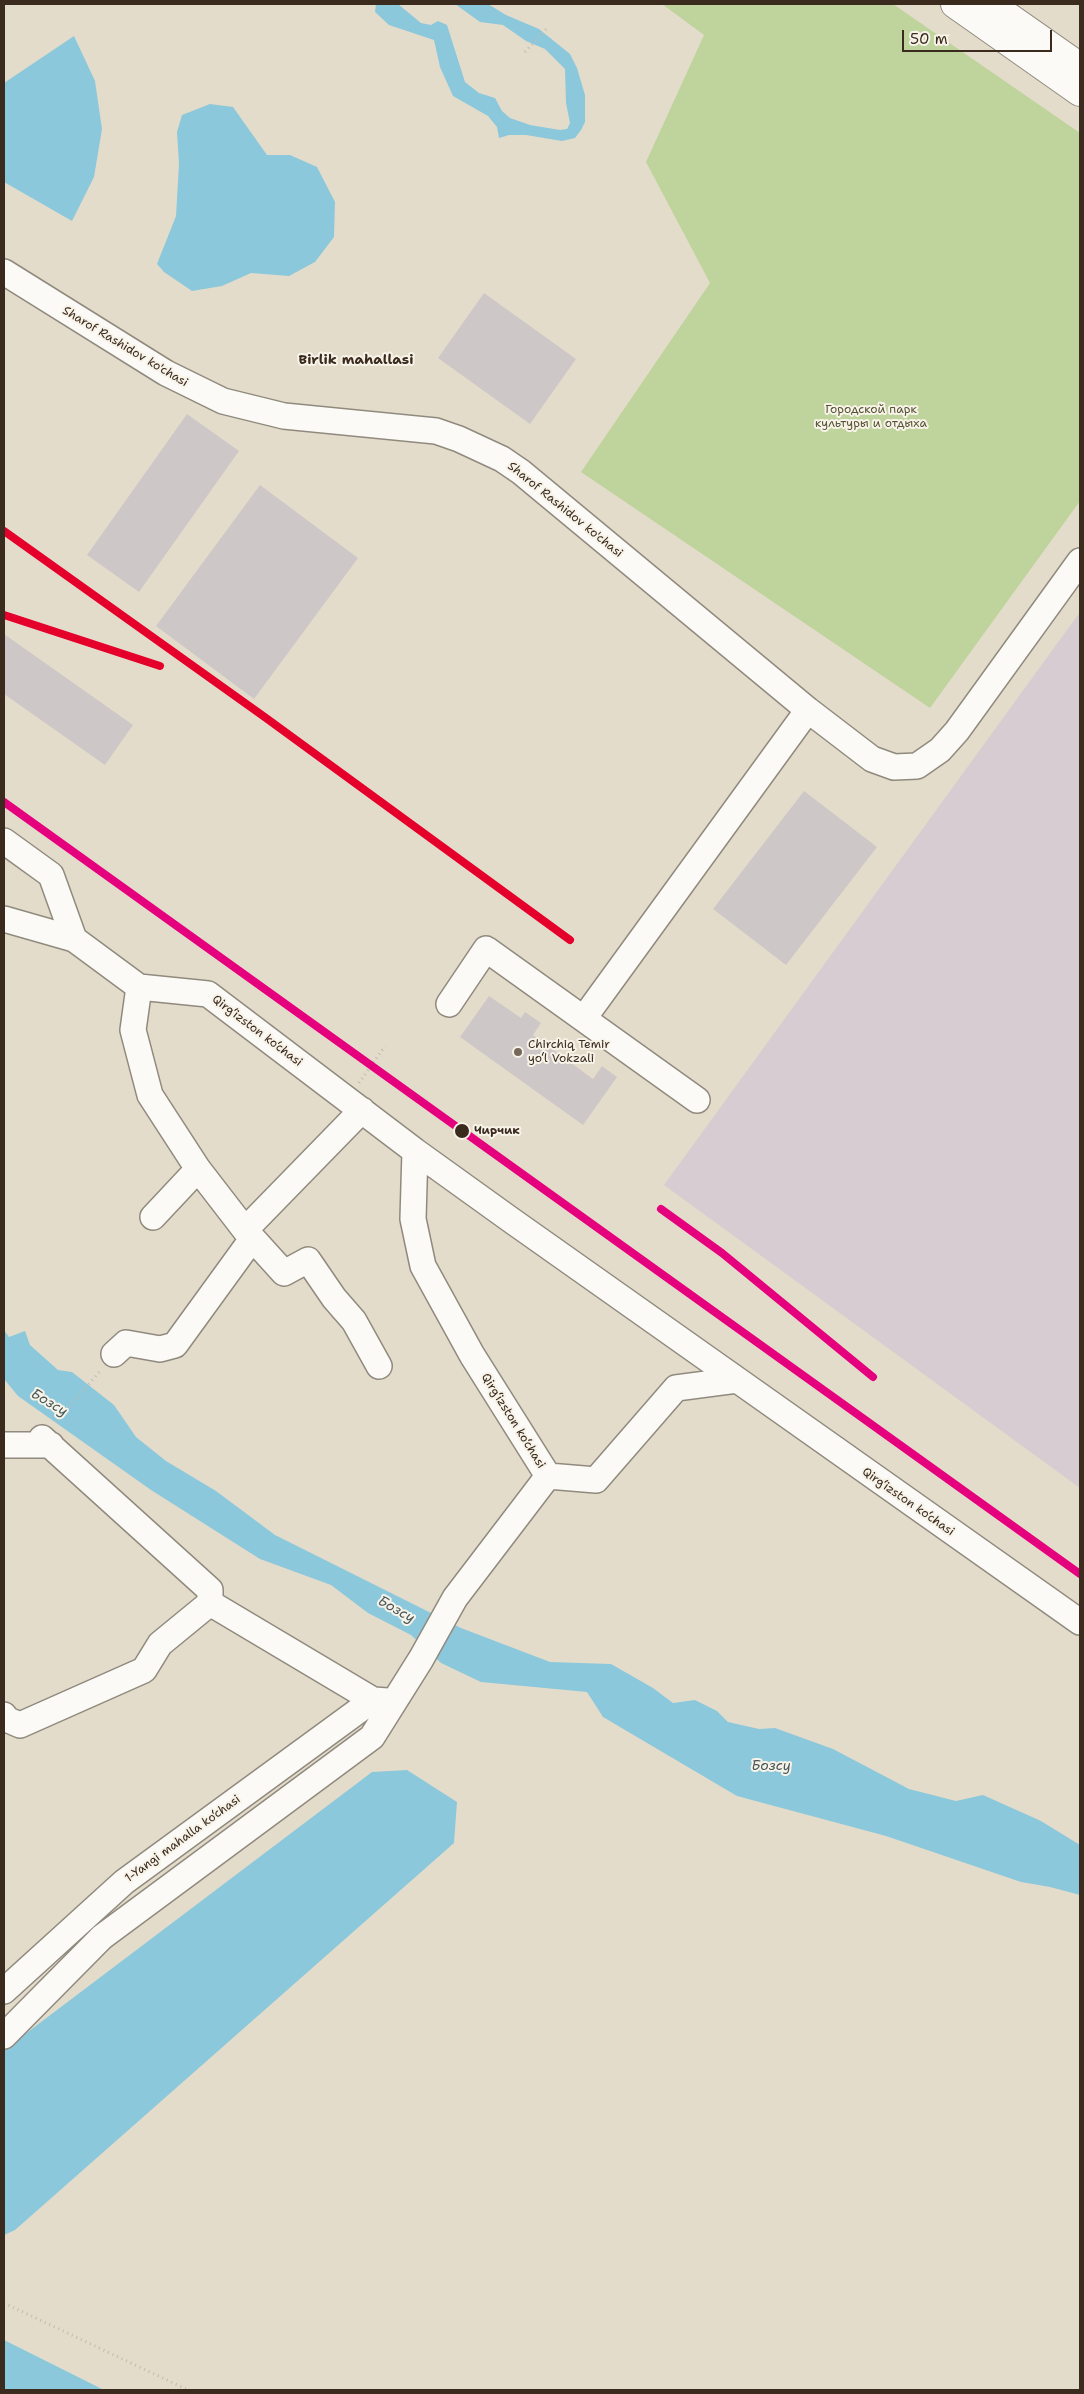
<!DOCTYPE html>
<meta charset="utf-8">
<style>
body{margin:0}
#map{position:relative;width:1084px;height:2394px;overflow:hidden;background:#e4dcca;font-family:"Shantell Sans",sans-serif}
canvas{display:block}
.frame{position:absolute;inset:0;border:5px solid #3b2a1e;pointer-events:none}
.scale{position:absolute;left:902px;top:30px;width:150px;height:22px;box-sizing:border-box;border:2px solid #3b2a1e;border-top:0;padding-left:6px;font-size:15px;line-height:18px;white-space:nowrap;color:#3b2a1e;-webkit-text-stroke:4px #f7f3e8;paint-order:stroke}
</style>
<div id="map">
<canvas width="1084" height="2394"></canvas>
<div class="frame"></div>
<div class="scale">50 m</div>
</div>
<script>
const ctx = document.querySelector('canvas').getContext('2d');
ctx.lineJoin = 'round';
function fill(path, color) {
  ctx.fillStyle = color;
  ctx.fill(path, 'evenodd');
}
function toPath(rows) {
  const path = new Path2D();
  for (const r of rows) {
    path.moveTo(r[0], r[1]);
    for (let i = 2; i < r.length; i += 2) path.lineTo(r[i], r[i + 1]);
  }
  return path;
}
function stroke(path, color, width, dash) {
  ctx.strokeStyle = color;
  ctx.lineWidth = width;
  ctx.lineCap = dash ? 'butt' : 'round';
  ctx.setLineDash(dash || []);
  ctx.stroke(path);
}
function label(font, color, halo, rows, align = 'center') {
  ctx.font = font + ' "Shantell Sans",sans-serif';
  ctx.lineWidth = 4;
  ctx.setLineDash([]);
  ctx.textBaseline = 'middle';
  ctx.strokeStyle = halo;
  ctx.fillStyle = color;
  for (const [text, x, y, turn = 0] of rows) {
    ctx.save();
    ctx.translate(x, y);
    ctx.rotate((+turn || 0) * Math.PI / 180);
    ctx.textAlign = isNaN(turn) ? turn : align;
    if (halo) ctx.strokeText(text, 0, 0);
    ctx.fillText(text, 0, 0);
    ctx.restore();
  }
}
fill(toPath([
 [1080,612,1080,1488,664,1185]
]), '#d6ccd1');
fill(toPath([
 [662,4,893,4,1080,133,1080,501,930,708,581,472,710,283,646,162,704,35]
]), '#bfd39c');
fill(toPath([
 [376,4,398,4,421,23,431,25,438,21,447,25,465,82,479,93,495,98,502,111,510,118,530,125,560,130,567,129,570,123,566,103,565,69,545,49,526,41,503,25,480,22,455,4,488,4,506,15,539,29,570,54,577,68,585,95,585,122,581,130,575,138,562,141,526,135,509,135,499,138,497,127,488,116,453,96,440,67,434,40,389,25,375,12],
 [74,36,95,81,102,129,94,177,72,221,4,182,4,83],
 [210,104,233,107,267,155,290,155,317,167,335,202,334,237,315,262,289,276,251,273,222,286,192,291,164,272,157,264,176,216,179,164,177,132,182,115],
 [4,1330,9,1337,25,1331,30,1345,58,1370,72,1372,114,1405,136,1437,166,1461,216,1491,275,1535,461,1628,550,1662,611,1664,653,1688,673,1703,695,1700,717,1711,728,1722,759,1729,775,1728,833,1749,909,1789,956,1801,983,1795,1041,1821,1080,1845,1080,1895,1050,1887,1021,1882,886,1836,737,1796,603,1717,587,1692,481,1682,441,1663,411,1635,368,1613,331,1585,260,1559,151,1490,18,1396,4,1379],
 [407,1770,457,1802,454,1843,15,2230,4,2235,4,2050,372,1772],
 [4,2340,104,2390,4,2390]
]), '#8bc8dc');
fill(toPath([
 [484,293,576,359,530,424,438,358],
 [187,414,239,451,139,592,87,555],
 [260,485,358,558,254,699,156,626],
 [4,634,133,725,105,765,4,694],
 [804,791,877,847,786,965,713,909],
 [489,996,521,1018,525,1012,541,1023,533,1035,593,1079,602,1066,617,1077,583,1125,460,1037]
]), '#cec7c8');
const minor = toPath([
 [4,272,166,373,223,401,284,416,436,431,459,439,502,459,521,472,808,710,872,759,894,767,917,766,940,750,957,731,1080,561],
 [4,841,51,875,74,939],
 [4,919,74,939,139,987,208,994,415,1151,511,1220,1080,1622],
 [139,987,133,1030,150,1095,198,1169,245,1230,284,1273,308,1260,334,1298,354,1321,379,1366],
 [449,1004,486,949,697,1100],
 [584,1018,808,710],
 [415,1151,413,1219,423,1266,472,1355,548,1476],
 [153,1217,198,1169],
 [245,1230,362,1110],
 [114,1354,126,1343,160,1349,175,1345,252,1239],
 [42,1438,210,1590,210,1603,373,1700,388,1701],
 [4,1445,51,1445],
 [548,1476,596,1480,676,1388,737,1380],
 [4,1715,6,1719,20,1725,144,1670,160,1644,210,1603],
 [4,1991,124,1882,373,1700],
 [4,2036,102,1937,372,1737,421,1659,455,1598,548,1476]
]);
const major = toPath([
 [955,4,1080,92],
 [990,4,1080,67]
]);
stroke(minor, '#908a7e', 28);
stroke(major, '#908a7e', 30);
stroke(toPath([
 [525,52,548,27],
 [359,1083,385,1046],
 [56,1422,101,1370],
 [4,2303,188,2390]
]), '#bebbb6', 3, [1, 4]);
stroke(minor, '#fbfaf7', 25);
stroke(major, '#fbfaf7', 28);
stroke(toPath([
 [4,802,1080,1574],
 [661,1209,722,1253,873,1377]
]), '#e5007d', 8);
stroke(toPath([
 [4,531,266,718,570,940],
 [4,615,160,666]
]), '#e4002b', 8);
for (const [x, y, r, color] of [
 [518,1052,5,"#76685a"],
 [462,1131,8,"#3b2a1e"]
]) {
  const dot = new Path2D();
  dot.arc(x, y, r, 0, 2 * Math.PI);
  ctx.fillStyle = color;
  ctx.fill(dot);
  stroke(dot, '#f7f3e8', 2);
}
label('12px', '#3b2a1e', '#f7f3e8', [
 ["Sharof Rashidov ko'chasi",125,347,31],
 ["Sharof Rashidov ko'chasi",565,510,39],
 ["Qirg‘izston ko‘chasi",257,1031,37],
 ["Qirg‘izston ko‘chasi",513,1421,58],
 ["Qirg‘izston ko‘chasi",908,1502,35],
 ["1-Yangi mahalla ko‘chasi",183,1839,-36]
]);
label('12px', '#545234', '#f7f3e8', [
 ["Городской парк",871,410],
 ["культуры и отдыха",871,424]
]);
label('12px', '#3b2a1e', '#f7f3e8', [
 ["Chirchiq Temir",528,1045],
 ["yo‘l Vokzali",528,1059]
], 'left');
label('bold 12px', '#3b2a1e', '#f7f3e8', [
 ["Чирчик",474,1131]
], 'left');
label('bold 14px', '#3b2a1e', '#f7f3e8', [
 ["Birlik mahallasi",356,360]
]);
label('italic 14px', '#485759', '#f7f3e8', [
 ["Бозсу",49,1403,31],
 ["Бозсу",396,1610,30],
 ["Бозсу",771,1766]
]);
</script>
